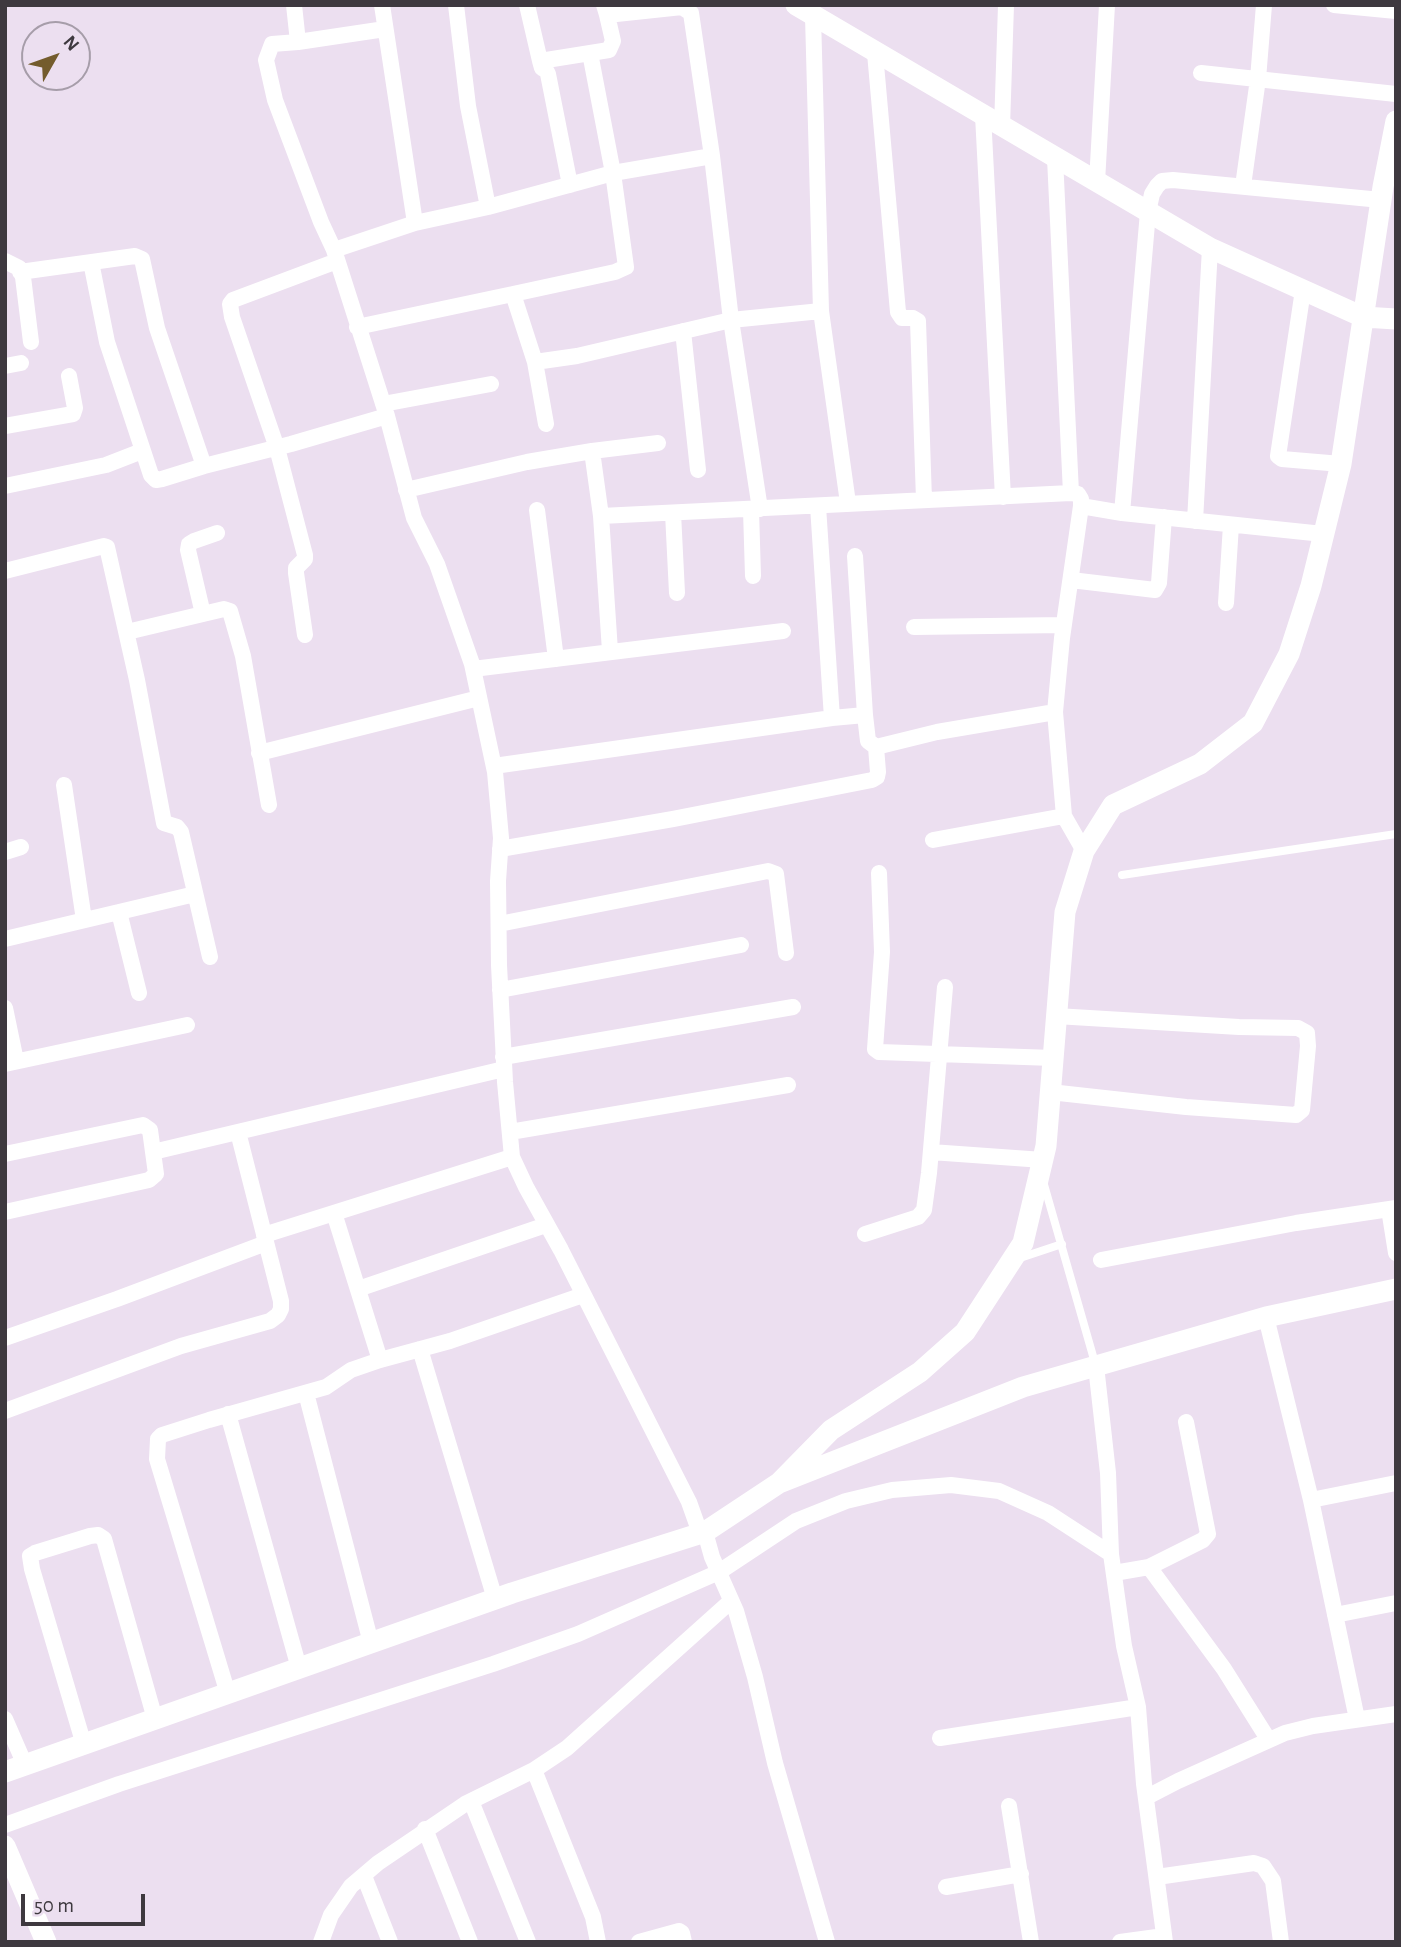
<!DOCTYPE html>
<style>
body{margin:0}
#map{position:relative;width:1401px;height:1947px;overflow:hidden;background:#ecdff0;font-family:"Alegreya Sans",sans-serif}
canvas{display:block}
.frame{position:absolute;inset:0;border:7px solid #3e393f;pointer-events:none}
.north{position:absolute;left:21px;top:21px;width:70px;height:70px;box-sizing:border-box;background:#ecdff0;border:2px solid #a69da9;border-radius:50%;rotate:50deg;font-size:19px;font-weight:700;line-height:28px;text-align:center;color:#3e393f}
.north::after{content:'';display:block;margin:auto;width:24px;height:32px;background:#745c2d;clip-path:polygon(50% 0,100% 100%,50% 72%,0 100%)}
.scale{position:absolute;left:21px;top:1894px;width:124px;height:32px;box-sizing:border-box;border:4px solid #3e393f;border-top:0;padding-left:9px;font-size:21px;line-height:24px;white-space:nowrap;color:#3e393f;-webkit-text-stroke:5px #ecdff0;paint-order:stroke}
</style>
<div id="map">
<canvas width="1401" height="1947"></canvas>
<div class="frame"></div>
<div class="north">N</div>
<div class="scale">50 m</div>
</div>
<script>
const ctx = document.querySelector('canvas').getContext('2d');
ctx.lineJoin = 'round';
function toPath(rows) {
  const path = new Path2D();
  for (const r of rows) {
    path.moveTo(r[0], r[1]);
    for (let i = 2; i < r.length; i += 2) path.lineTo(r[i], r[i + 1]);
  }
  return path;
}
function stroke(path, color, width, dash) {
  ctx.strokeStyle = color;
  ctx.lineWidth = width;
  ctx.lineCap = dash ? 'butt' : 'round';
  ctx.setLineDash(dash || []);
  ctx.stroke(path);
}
stroke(toPath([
 [1122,875,1396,834],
 [1043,1181,1095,1363],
 [1017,1259,1062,1244]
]), '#fff', 8);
stroke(toPath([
 [294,5,298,42,385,29],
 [382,5,415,223],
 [456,5,468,106,488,207],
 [527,5,540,61,609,50,613,41,607,15],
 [604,5,607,15,682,7,691,13,712,156],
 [1334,5,1396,11],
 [813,16,821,311,848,503],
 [298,42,272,44,266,60,275,100,321,222,334,250,387,416,414,518,437,564,472,664,495,772,501,838,498,881,499,965,505,1082,512,1157,526,1187,561,1250,689,1502,700,1533],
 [875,53,898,312,902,318,913,318,918,321,924,500],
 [540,61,542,68,546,70,548,74,570,185],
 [1201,73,1396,94],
 [983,115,1003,497],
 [1002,127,1006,5],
 [1055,158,1071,493],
 [1097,182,1107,5],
 [1243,186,1258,79,1264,5],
 [334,250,415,223,488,207,613,173,712,156,731,320,760,509],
 [5,261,19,268,23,277,31,342],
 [91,262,107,342,151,475,156,480,162,479,204,466],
 [20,272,135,256,142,259,157,328,204,466,291,444,387,416],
 [1303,290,1278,456,1282,459,1341,464],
 [513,294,615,272,626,267,613,173,590,53],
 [357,327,513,294,535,362,577,356,731,320,821,311],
 [683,331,698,470],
 [535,362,546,424],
 [5,366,21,363],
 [383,404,491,384],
 [5,426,73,414,75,408,69,376],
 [592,451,601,516,610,651],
 [5,486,106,465,142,451],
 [406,490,527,462,592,451,658,443],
 [1081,506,1062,638,1055,712,1064,816,1084,851],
 [537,510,556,659],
 [751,510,753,576],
 [673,513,677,593],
 [1122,513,1148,212,1152,194,1157,186,1162,181,1173,180,1381,200],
 [601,516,1071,493,1078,494,1081,499,1081,506,1122,513,1323,534],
 [1195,521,1210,248],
 [5,571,104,546,107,547,137,680,164,823,177,827,181,832,210,957],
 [1071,580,1155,590,1159,583,1164,517],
 [1226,603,1231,525],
 [203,614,188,550,189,544,194,541,217,533],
 [914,627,1064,625],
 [127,632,224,609,230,611,243,656,269,805],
 [305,635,296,573,296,568,305,559,305,555,277,448,232,317,230,304,233,300,337,261],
 [473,669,783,631],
 [865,715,868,741,876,747],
 [832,718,865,715,855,556],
 [259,753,479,698],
 [494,766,832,718,818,506],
 [64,785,84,920],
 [933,840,1064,816],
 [500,849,673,819,872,780,877,777,878,772,876,747,937,732,1055,712],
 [5,852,21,847],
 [879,873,882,952,875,1049,879,1052,1053,1058],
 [119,912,139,993],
 [499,924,768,871,776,874,786,953],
 [5,939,195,894],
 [500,990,741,945],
 [5,1008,16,1061],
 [503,1057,793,1007],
 [5,1064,187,1025],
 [1050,1092,1186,1107,1296,1115,1302,1110,1308,1046,1307,1033,1298,1028,1239,1027,1056,1016],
 [510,1132,788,1085],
 [931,1152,1043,1160],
 [5,1154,143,1125,150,1130,153,1152,504,1069],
 [1389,1209,1396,1253],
 [5,1212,149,1180,156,1174,153,1152],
 [334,1213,380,1360],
 [865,1234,918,1217,924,1210,929,1173,945,987],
 [264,1235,512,1157],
 [1101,1260,1296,1223,1396,1208],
 [358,1289,546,1225],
 [1266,1317,1311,1500],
 [5,1338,117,1299,266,1243],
 [420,1349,495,1599],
 [1096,1366,1108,1473,1111,1554],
 [306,1393,371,1643],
 [5,1411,181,1346,270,1321,278,1315,281,1309,281,1301,238,1132],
 [228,1414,299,1668],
 [705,1532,712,1557,736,1611,755,1677,775,1763,827,1942],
 [1149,1567,1203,1540,1208,1534,1186,1422],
 [1114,1573,1149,1567,1224,1669,1268,1739],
 [1335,1615,1396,1603],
 [228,1694,157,1459,158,1439,162,1435,209,1420,326,1387,351,1370,380,1360,450,1341,583,1295],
 [5,1719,25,1765],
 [1357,1719,1311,1500,1396,1483],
 [940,1738,1138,1707],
 [84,1745,32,1569,30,1556,35,1553,90,1536,98,1535,104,1539,155,1719],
 [534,1770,593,1917,598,1942],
 [1147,1797,1178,1781,1285,1733,1313,1726,1396,1714],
 [471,1801,528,1942],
 [1009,1806,1031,1942],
 [5,1825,119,1784,493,1664,578,1634,719,1572,796,1521,846,1501,892,1490,951,1485,999,1491,1048,1513,1111,1554,1124,1646,1138,1707,1144,1784,1165,1942],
 [425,1829,470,1942],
 [364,1876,390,1942],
 [1157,1877,1254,1863,1263,1866,1273,1881,1281,1942],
 [946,1887,1021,1874],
 [321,1942,331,1915,351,1886,378,1863,465,1804,534,1770,567,1748,731,1601],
 [639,1942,679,1931,682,1933,684,1942],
 [1120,1942,1164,1936]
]), '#fff', 16);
stroke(toPath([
 [796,5,1210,248,1363,317,1396,319],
 [779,1483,831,1430,920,1372,965,1332,1023,1243,1046,1146,1065,912,1084,851,1113,805,1200,764,1253,723,1289,654,1311,586,1341,464,1383,187,1396,121],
 [5,1772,512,1593,705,1532,779,1483,1023,1387,1266,1317,1396,1289],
 [5,1846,46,1942]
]), '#fff', 21);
</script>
